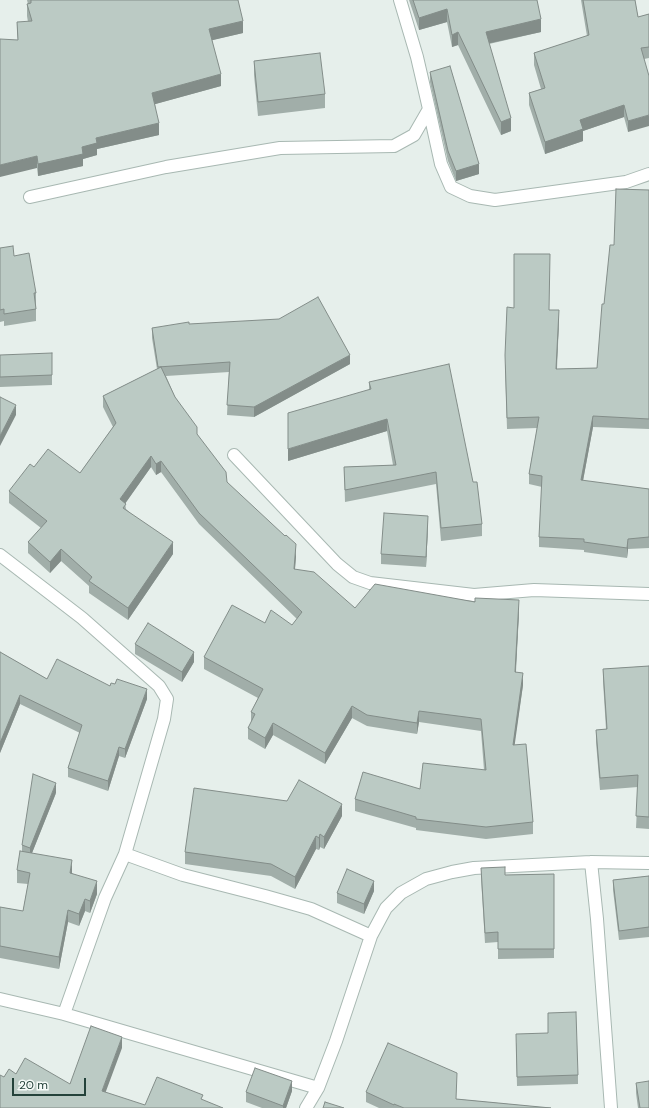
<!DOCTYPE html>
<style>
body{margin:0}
#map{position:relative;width:649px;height:1108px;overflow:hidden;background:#e6efeb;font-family:"DM Sans",sans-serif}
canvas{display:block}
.scale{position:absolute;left:12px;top:1078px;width:74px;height:18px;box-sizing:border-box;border:2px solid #24423a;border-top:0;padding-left:5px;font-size:12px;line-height:14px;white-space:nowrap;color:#24423a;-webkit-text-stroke:3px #f7fbf9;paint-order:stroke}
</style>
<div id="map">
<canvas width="649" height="1108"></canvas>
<div class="scale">20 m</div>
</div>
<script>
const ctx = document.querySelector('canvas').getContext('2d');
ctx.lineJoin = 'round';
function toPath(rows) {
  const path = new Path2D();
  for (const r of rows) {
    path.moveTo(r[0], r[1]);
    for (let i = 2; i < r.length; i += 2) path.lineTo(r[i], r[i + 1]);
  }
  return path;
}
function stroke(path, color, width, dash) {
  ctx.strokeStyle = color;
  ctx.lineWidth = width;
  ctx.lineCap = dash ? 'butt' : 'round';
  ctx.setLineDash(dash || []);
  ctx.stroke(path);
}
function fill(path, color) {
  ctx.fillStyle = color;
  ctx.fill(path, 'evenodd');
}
const minor = toPath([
 [400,0,417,57,429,109],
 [30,197,166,167,280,148,394,146,414,135,429,109,441,164,451,187,470,196,495,200,626,182,649,174],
 [234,455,337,564,353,577,370,583,474,595,534,590,649,594],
 [0,555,82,618,159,686,167,699,164,719,125,854,183,875,265,896,311,909,371,936],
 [591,862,597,919,611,1108],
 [0,999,64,1014,318,1088],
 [64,1014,105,898,125,854],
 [306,1108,318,1088,336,1041,371,936,386,908,401,893,426,879,452,872,474,868,591,862,649,863]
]);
stroke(minor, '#a8b8b2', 14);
stroke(minor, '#fff', 12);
fill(toPath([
 [27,0,238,0,243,33,212,40,221,86,155,104,159,135,97,149,97,155,83,159,83,166,38,176,37,168,17,34,17,22,28,22,27,16,27,4,28,4],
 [409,0,537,0,541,32,489,44,511,131,501,135,458,45,452,47,447,22,419,30],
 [581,0,635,0,638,17,649,14,649,58,644,59,628,132,624,117,583,131,583,141,545,154,529,105,529,93,541,89,534,65,534,53,587,36],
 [254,61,325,94,325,108,258,116,254,75],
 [430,72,479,174,456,181,448,161,430,82],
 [649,190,649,429,593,427,583,481,649,489,649,548,628,549,627,558,584,552,584,550,539,547,539,537,542,487,529,484,529,474,537,428,507,429,505,365,549,310,559,321,557,369,597,368,604,304,614,245],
 [0,248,14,256,36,293,36,321,4,326,4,321,0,322],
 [189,324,350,364,254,417,227,415,229,372,166,376,175,397,197,434,227,482,296,556,295,569,355,608,519,612,516,672,523,685,514,745,533,822,533,834,486,839,416,830,416,828,355,811,355,799,420,789,484,770,481,731,419,722,417,734,367,726,352,718,325,764,273,735,265,749,248,739,248,728,251,723,251,712,258,698,204,669,204,657,265,623,292,625,297,619,199,524,161,472,156,475,151,467,125,503,126,509,173,554,128,620,89,593,89,586,61,561,50,573,28,553,28,542,41,528,9,503,9,491,34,467,80,473,113,427,103,407,103,396,157,369,152,338,152,328],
 [0,355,52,375,52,385,0,387],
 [369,382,482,524,482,536,441,541,436,484,345,502,344,467,393,465,387,431,288,461,369,390],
 [428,526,426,567,381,564,381,554],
 [135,644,194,662,182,682,135,654],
 [0,652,47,679,110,686,147,699,125,758,119,756,108,791,68,777,68,768,80,733,20,704,0,753],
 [649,666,649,829,636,828,638,787,600,790,596,742,596,730,606,729,603,681,603,669],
 [56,793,32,853,72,872,72,873,97,894,90,913,85,911,79,926,68,922,59,969,0,958,0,907,23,911,28,884,17,883,17,870,22,851,22,845],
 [342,816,324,849,320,847,319,850,316,849,295,889,271,876,185,864,185,852],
 [481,868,505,875,554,874,554,958,498,959,498,942,485,943,481,878],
 [649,876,649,937,619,940,613,890,613,880],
 [374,891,364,914,337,903,337,893],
 [516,1043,578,1075,578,1084,517,1086],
 [636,1083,649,1108,638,1108,636,1093],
 [292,1091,286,1108,262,1108,246,1102,246,1092],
 [366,1092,457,1099,550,1108,379,1108,366,1102]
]), '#a1aea9');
fill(toPath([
 [447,9,447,22,419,30,419,18],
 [541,19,541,32,486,44,486,32],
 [243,21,243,33,209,41,209,29],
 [458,32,458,45,452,47,452,35],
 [221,74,221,86,152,105,152,93],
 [624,105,624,117,583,131,583,141,545,154,545,142,580,120],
 [649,115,649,126,628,132,628,121],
 [511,118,511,131,501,135,501,122],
 [159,123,159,135,97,149,97,155,83,159,83,166,38,176,38,164,82,147,96,138],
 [37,156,37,168,0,177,0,165],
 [479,164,479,174,456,181,456,171],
 [559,310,559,321,556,380,556,369],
 [350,355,350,364,254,417,254,407],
 [16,405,16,415,0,446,0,436],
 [593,416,593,427,581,491,581,480],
 [387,419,387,431,288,461,288,449],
 [151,456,151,467,120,511,120,499],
 [161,461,161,472,156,475,156,464],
 [428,516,428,526,426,567,426,557],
 [628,539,628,549,627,558,627,548],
 [173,542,173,554,128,620,128,608],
 [296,544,296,556,294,580,294,569],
 [61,549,61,561,50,573,50,562],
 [519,600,519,612,515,684,515,672],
 [194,652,194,662,182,682,182,672],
 [523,673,523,685,513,757,513,745],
 [147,689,147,699,125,758,125,749],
 [20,695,20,704,0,753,0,743],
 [352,706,352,718,325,764,325,753],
 [419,711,419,722,417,734,417,723],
 [273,723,273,735,265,749,265,738],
 [119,747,119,756,108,791,108,781],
 [56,783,56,793,30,858,30,848],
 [342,804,342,816,324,849,324,837],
 [320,834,320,847,319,850,319,838],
 [316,836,316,849,295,889,295,877],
 [72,860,72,872,70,885,70,873],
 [97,881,97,894,90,913,90,901],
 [374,881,374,891,364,914,364,904],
 [85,899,85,911,79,926,79,914],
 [68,910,68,922,59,969,59,957],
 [122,1037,122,1048,102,1102,102,1091],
 [292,1081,292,1091,286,1108,283,1108,283,1106]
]), '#838d89');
const building = toPath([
 [31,0,238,0,243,21,209,29,221,74,152,93,159,123,96,138,97,143,82,147,83,154,38,164,37,156,0,165,0,39,18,40,17,22,32,21,27,4,31,3,31,0],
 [413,0,537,0,541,19,486,32,511,118,501,122,458,32,452,35,447,9,419,18,413,0],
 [583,0,635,0,638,17,649,14,649,47,641,48,649,76,649,115,628,121,624,105,580,120,583,129,545,142,529,93,545,88,534,53,589,35,583,0],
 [320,53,325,94,258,102,254,61,320,53],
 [450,66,479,164,456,171,448,151,430,72,450,66],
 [616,189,649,190,649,419,593,416,581,480,649,489,649,537,628,539,627,548,584,542,584,539,539,537,542,476,529,474,539,417,507,418,505,355,507,307,514,308,514,254,550,254,549,310,559,310,556,369,597,368,602,304,604,304,610,245,614,245,616,189],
 [13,246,14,256,29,253,36,293,34,293,36,309,4,314,4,309,0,310,0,248,13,246],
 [318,297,350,355,254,407,227,405,230,362,158,367,152,328,189,322,189,324,279,319,318,297],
 [52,353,52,375,0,377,0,355,52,353],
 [449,364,473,482,477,482,482,524,441,528,436,472,345,490,344,467,396,465,387,419,288,449,288,413,371,389,369,382,449,364],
 [161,367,175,397,197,427,197,434,226,472,227,482,285,536,286,535,296,544,294,569,314,572,355,608,375,584,475,602,475,598,519,600,515,672,523,673,513,745,526,744,533,822,486,827,416,819,416,817,355,799,363,772,420,789,423,763,486,770,481,719,419,711,417,723,367,715,352,706,325,753,273,723,265,738,248,728,255,714,251,712,263,689,204,657,232,605,265,623,271,610,292,625,302,612,199,513,161,461,156,464,151,456,120,499,126,504,123,508,173,542,128,608,89,581,92,577,61,549,50,562,28,542,47,521,9,491,30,464,34,467,48,449,80,473,116,423,103,396,161,367],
 [0,397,16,405,0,436,0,397],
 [384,513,428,516,426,557,381,554,384,513],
 [148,623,194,652,182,672,135,644,148,623],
 [0,652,47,679,57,659,110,686,111,683,115,684,117,679,147,689,125,749,119,747,108,781,68,768,82,725,20,695,0,743,0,652],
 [649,666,649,817,636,816,638,775,600,778,596,730,607,729,603,669,649,666],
 [33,774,56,783,30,848,22,845,33,774],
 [299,780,342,804,324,837,320,834,319,838,316,836,295,877,271,864,185,852,194,788,287,801,299,780],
 [20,851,72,860,70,873,97,881,90,901,85,899,79,914,68,910,59,957,0,946,0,907,23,911,30,873,17,870,20,851],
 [505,867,505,875,554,874,554,949,498,949,498,932,485,933,481,868,505,867],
 [347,869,374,881,364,904,337,893,347,869],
 [649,876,649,927,619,931,613,880,649,876],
 [576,1012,578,1075,517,1077,516,1034,548,1033,548,1013,576,1012],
 [91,1026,122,1037,102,1091,145,1105,157,1077,203,1095,201,1099,223,1108,0,1108,0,1075,4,1077,9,1069,16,1074,25,1058,70,1084,91,1026],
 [388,1043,457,1073,456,1099,551,1108,404,1108,394,1104,394,1105,366,1092,388,1043],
 [255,1068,292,1081,283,1106,246,1092,255,1068],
 [649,1081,649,1108,640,1108,636,1083,649,1081],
 [325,1102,344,1108,323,1108,325,1102]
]);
fill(building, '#bbcac4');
stroke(building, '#838d89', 1);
</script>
